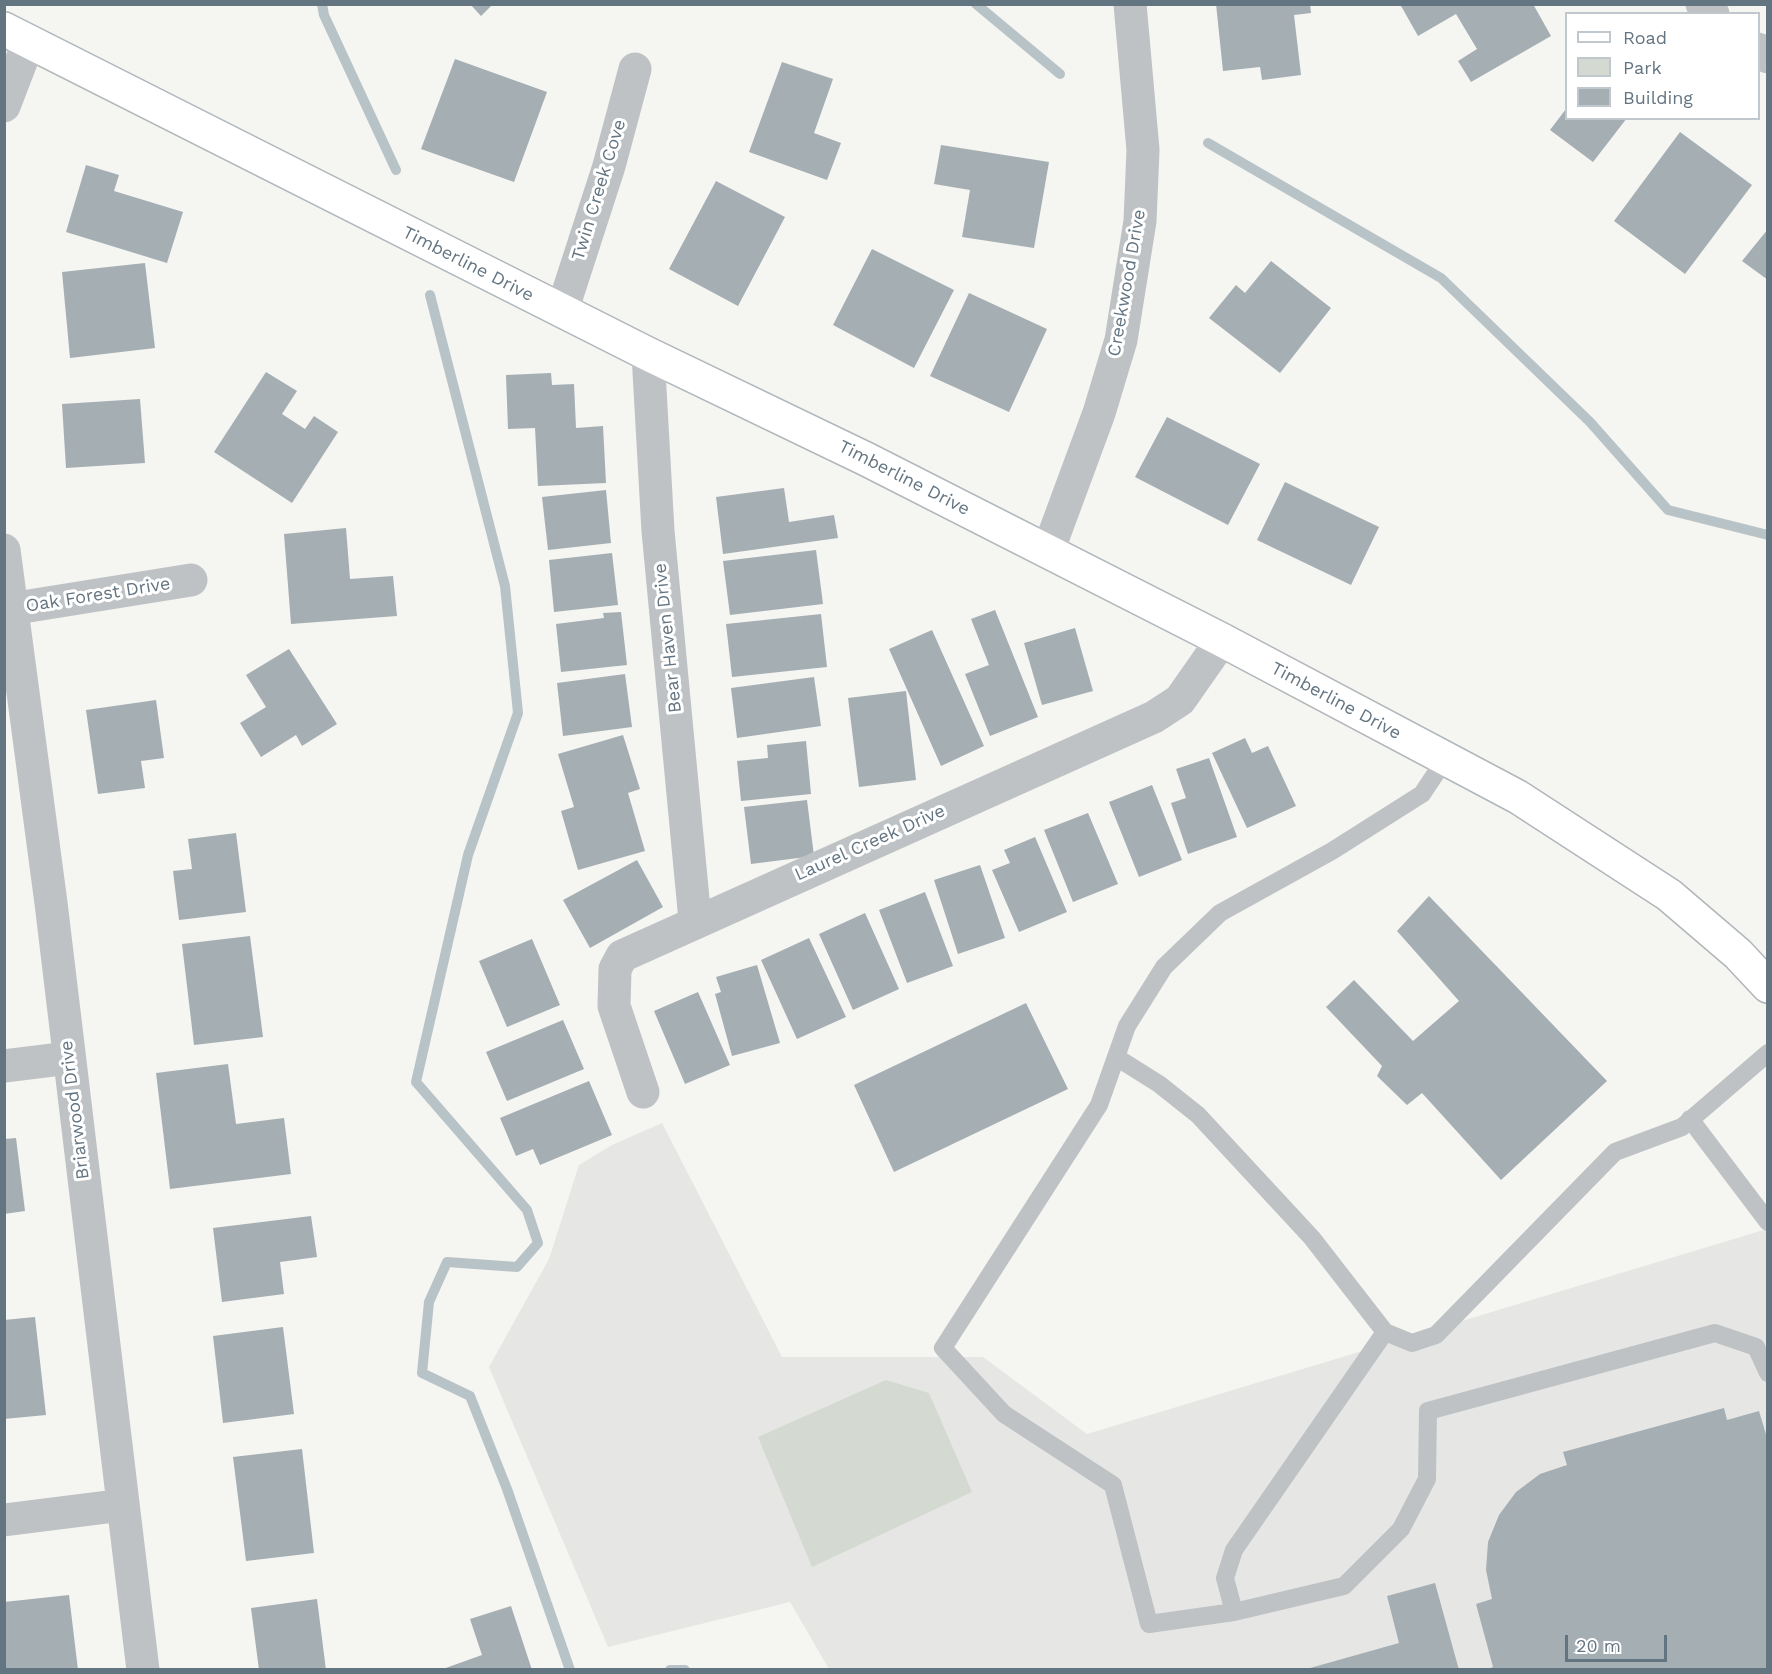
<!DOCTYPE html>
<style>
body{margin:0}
#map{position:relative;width:1772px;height:1674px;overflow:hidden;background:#f5f5f1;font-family:"Work Sans",sans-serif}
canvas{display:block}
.frame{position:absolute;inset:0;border:6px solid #647582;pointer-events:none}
.legend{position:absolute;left:1565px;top:12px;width:195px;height:108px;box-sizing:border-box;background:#fff;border:2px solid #c1c8cd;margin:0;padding:8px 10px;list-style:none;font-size:18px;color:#647582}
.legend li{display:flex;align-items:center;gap:12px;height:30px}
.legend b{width:30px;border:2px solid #c1c8cd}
.scale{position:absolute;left:1565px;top:1635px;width:102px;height:27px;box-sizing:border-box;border:3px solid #647582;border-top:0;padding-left:8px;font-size:18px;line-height:21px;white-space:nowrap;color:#647582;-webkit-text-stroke:4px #fff;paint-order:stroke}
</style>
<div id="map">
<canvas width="1772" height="1674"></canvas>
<div class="frame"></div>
<ul class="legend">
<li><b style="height:8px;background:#fff"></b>Road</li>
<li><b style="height:16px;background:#d4dad1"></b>Park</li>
<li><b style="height:16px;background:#a5aeb3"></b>Building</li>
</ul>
<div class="scale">20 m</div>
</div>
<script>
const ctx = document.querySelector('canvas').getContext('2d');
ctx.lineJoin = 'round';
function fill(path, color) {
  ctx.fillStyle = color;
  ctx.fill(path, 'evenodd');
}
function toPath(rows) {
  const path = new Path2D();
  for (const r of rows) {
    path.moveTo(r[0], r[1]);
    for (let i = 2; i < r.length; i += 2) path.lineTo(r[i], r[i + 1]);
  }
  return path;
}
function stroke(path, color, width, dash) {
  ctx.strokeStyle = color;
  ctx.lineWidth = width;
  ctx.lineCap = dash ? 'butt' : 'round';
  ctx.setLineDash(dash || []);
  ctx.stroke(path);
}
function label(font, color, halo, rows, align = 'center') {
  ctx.font = font + ' "Work Sans",sans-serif';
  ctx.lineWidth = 6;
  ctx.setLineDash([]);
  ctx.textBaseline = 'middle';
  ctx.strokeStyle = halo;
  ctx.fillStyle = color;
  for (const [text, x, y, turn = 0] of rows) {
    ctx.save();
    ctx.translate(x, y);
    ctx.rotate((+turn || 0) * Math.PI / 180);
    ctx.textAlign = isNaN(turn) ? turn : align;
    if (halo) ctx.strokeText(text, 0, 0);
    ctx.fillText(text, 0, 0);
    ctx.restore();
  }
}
fill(toPath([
 [662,1123,782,1357,983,1357,1087,1434,1767,1229,1767,1669,829,1669,790,1602,608,1647,489,1367,549,1259,579,1165,612,1145]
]), '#e6e7e5');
fill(toPath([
 [886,1380,929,1393,972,1492,812,1567,758,1437]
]), '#d4dad1');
stroke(toPath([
 [322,4,324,15,396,170],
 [976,4,1060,74],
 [1208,143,1441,278,1590,422,1668,510,1768,535],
 [430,295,505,586,518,713,468,855,416,1082,527,1210,538,1243,517,1267,447,1262,429,1302,422,1373,470,1396,507,1489,570,1670],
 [670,1670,685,1670]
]), '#b8c3c8', 10);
fill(toPath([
 [470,4,493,4,481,16],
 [1216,4,1310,4,1311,13,1294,15,1301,75,1262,80,1260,67,1223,71],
 [1400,4,1533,4,1551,36,1471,82,1458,61,1477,49,1456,14,1418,36],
 [455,59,547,92,514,182,421,149],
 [782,62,833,79,814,133,841,143,827,180,749,152],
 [1566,109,1566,118,1627,118,1593,162,1550,130],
 [1680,132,1752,185,1685,274,1614,221],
 [941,145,1049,162,1034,248,962,237,970,190,934,184],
 [86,165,119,175,114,191,183,212,167,263,66,232],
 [716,181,785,217,738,306,669,269],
 [1768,229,1768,280,1742,261],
 [872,249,954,290,914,368,833,325],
 [1271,261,1331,308,1280,373,1209,318,1236,285,1245,293],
 [145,263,155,348,70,358,62,272],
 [969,293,1047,329,1009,412,930,376],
 [266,372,297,391,282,414,305,429,314,416,338,432,292,503,214,452],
 [551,373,552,385,574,384,576,428,603,426,606,483,538,486,535,428,508,429,506,375],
 [140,399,145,463,66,468,62,404],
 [1167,417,1260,464,1228,525,1135,477],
 [1285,482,1379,527,1351,585,1257,540],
 [784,488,789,522,834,515,838,538,723,554,716,497],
 [606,490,611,543,548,550,542,497],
 [346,528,350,579,393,576,397,616,291,624,284,534],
 [816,550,823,604,730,615,723,561],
 [612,553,618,605,554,612,549,560],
 [995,610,1038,717,990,736,965,674,989,665,971,619],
 [621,612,627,665,561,672,556,624,604,618,603,613],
 [821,614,827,667,732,677,726,624],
 [1075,628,1093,691,1042,705,1024,643],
 [932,630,984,746,941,766,889,649],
 [289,649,337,724,302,746,296,735,261,757,240,723,266,707,246,675],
 [625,674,632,727,563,736,557,683],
 [814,677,821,726,737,738,731,688],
 [906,691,916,780,859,787,848,698],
 [156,700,164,758,141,761,145,788,98,794,86,710],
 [623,735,640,789,628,793,645,851,578,870,561,811,574,807,558,754],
 [1245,738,1252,753,1268,746,1296,806,1247,828,1212,753],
 [806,741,811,794,741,801,737,761,768,758,767,745],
 [1209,758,1237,837,1188,854,1171,803,1186,798,1176,769],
 [1152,785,1182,860,1139,877,1109,802],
 [807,800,814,856,751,864,744,807],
 [1088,813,1118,884,1073,902,1044,830],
 [236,833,246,912,179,920,173,871,192,869,188,839],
 [1035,837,1067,912,1019,932,992,870,1010,863,1004,850],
 [637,860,663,907,590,948,563,900],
 [980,865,1005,938,958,954,934,880],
 [925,892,953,966,907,983,879,910],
 [1429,896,1607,1081,1501,1180,1422,1093,1407,1105,1377,1076,1382,1066,1326,1007,1354,980,1413,1041,1459,1001,1397,931],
 [865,913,899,989,853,1010,819,934],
 [250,936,263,1037,194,1045,182,944],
 [809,938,846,1017,797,1039,761,960],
 [532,939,560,1005,507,1027,479,961],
 [757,965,780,1043,732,1056,715,994,721,992,716,977],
 [698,992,730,1065,685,1084,654,1011],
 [1026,1003,1068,1089,894,1172,854,1085],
 [563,1020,584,1069,507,1101,486,1052],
 [228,1064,236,1124,284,1118,291,1174,170,1189,156,1073],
 [589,1081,612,1135,540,1165,533,1149,516,1156,500,1118],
 [16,1138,25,1211,4,1214,4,1139],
 [311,1216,317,1257,280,1262,284,1294,222,1302,213,1228],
 [35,1317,46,1415,4,1419,4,1320],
 [283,1327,294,1414,223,1423,213,1336],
 [1724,1408,1727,1420,1759,1411,1768,1441,1768,1670,1486,1670,1493,1667,1476,1604,1492,1599,1486,1570,1488,1542,1499,1515,1516,1492,1540,1474,1567,1465,1563,1452],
 [302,1449,314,1553,246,1561,233,1457],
 [1435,1583,1459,1670,1303,1670,1399,1643,1387,1596],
 [69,1595,78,1670,4,1670,4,1602],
 [317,1599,326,1670,259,1670,251,1608],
 [511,1606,532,1670,440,1670,482,1655,470,1619]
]), '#a5aeb3');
const secondary = toPath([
 [4,29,648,354,866,459,1222,640,1518,797,1669,895,1738,954,1768,986]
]);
stroke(secondary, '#b0b6ba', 36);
stroke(toPath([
 [1446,758,1422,794,1332,851,1220,913,1164,967,1127,1026,1099,1105,943,1348,1004,1414,1113,1485,1149,1624,1234,1612,1344,1586,1401,1529,1427,1479,1428,1411,1715,1333,1756,1347,1768,1373],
 [1116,1057,1159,1084,1198,1115,1312,1238,1385,1332,1412,1343,1436,1335,1615,1152,1682,1127,1768,1053],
 [1690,1119,1768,1222],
 [1234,1612,1225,1578,1234,1550,1385,1332]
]), '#bec2c5', 18);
stroke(toPath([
 [1702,4,1713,14],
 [1758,49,1768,57],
 [4,106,29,41],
 [562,311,609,166,635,69],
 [648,354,658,531,695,920],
 [4,550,51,903,143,1670],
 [1048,551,1099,413,1121,340,1140,221,1143,150,1130,4],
 [4,610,191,580],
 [4,1066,69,1058],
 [643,1092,614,1006,615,969,622,956,1154,717,1180,700,1222,640],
 [4,1520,123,1505]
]), '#bec2c5', 33);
stroke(secondary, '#fff', 33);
label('18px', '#647582', '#fff', [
 ["Twin Creek Cove",599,190,-73],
 ["Timberline Drive",468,264,27],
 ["Creekwood Drive",1127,283,-80],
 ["Timberline Drive",904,478,27],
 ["Oak Forest Drive",98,595,-9],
 ["Bear Haven Drive",668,638,-96],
 ["Timberline Drive",1336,701,28],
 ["Laurel Creek Drive",870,843,-24],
 ["Briarwood Drive",75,1110,-97]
]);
</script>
